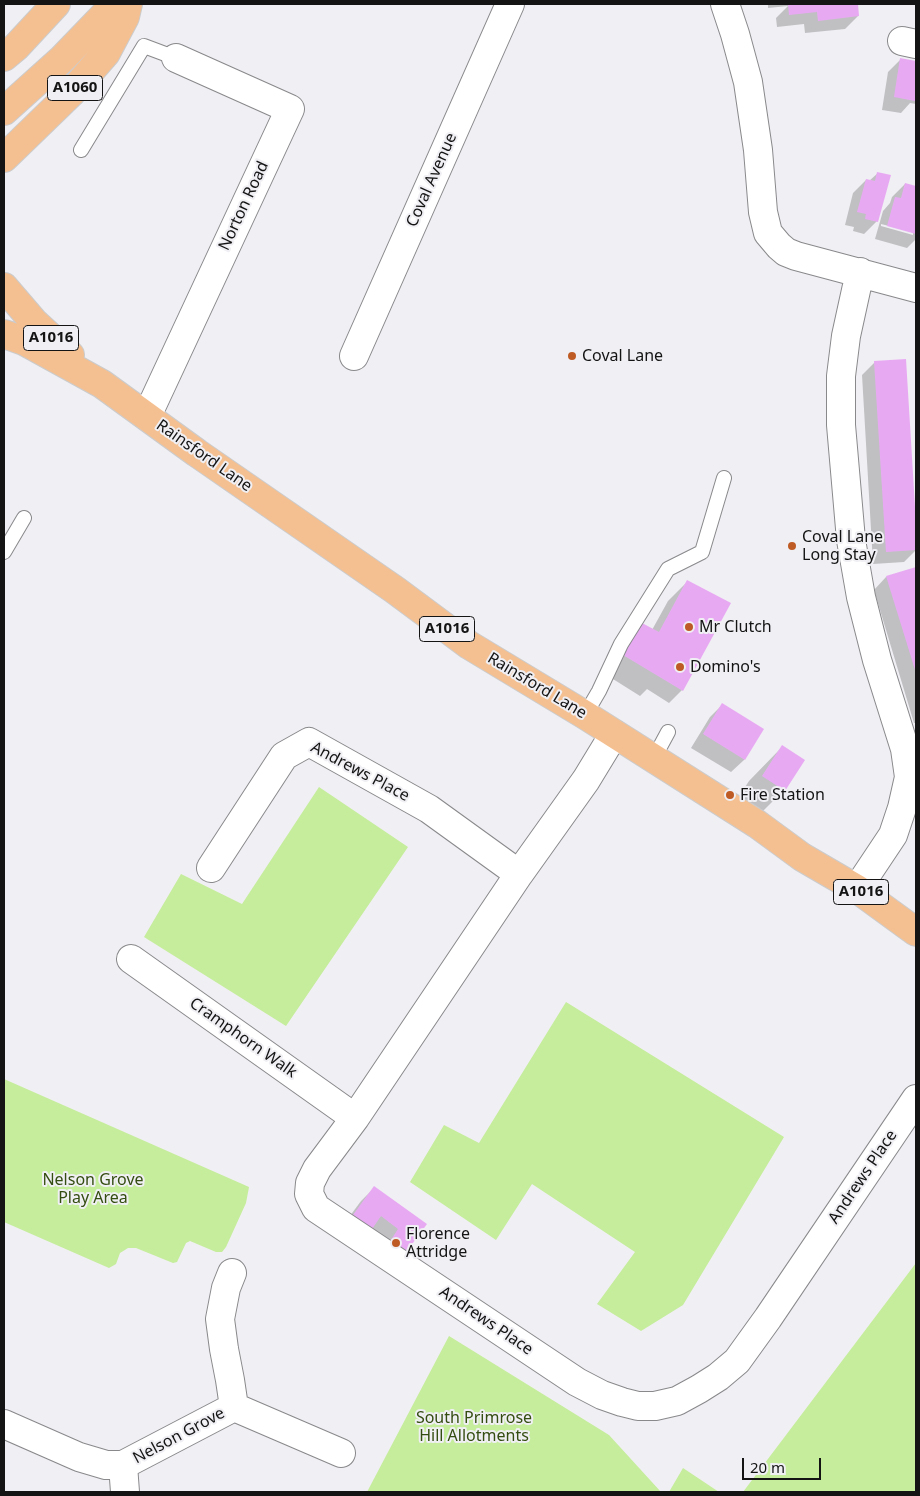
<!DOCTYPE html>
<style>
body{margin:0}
#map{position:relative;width:920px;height:1496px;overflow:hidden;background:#f0eff3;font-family:"Noto Sans",sans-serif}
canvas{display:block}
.frame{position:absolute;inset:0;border:5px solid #141415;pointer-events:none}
.scale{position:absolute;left:742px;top:1458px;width:79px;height:22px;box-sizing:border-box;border:2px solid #141415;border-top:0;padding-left:6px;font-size:15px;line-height:18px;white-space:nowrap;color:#141415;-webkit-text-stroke:4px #f0eff3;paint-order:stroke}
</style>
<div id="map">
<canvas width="920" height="1496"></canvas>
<div class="frame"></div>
<div class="scale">20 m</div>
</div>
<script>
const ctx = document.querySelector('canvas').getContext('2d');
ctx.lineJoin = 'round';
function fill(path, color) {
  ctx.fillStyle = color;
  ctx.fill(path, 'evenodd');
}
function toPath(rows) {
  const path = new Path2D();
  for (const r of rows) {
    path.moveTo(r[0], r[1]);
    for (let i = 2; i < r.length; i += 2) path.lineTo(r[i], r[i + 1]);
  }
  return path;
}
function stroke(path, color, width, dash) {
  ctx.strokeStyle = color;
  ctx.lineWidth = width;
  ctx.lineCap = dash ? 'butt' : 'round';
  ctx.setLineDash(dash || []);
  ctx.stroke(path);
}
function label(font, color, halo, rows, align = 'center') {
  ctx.font = font + ' "Noto Sans",sans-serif';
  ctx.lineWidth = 4;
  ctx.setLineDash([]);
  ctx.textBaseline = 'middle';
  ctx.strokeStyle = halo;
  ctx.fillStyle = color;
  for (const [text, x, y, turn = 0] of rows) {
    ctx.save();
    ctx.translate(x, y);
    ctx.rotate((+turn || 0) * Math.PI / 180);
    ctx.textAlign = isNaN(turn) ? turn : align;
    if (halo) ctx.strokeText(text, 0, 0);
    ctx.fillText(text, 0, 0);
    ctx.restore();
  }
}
fill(toPath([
 [319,787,408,847,286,1026,144,937,181,874,242,904],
 [566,1002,784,1137,683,1305,641,1331,597,1304,635,1252,532,1184,496,1240,410,1182,444,1125,479,1143],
 [4,1079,249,1187,246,1203,226,1247,222,1252,216,1252,190,1241,186,1243,177,1262,173,1263,136,1248,128,1248,120,1253,116,1264,109,1268,4,1222],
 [916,1263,916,1492,743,1492,820,1390],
 [449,1336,609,1435,661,1492,367,1492],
 [683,1468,719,1492,669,1492]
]), '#c5ed9b');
fill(toPath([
 [768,4,856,4,858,16,845,29,805,33,804,24,777,27,776,18,788,6,768,8],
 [901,59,916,62,916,104,910,103,901,113,882,110,888,72],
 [878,173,877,221,864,234,853,231,854,227,845,225,853,193,866,180,869,181],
 [905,184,916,187,916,239,907,248,875,239,883,211,890,203,892,197],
 [881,224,913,232,913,235,881,226],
 [905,361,916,550,904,562,873,564,862,375,875,362],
 [916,568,916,723,914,723,874,590,886,577],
 [687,582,682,690,669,703,647,689,640,696,605,674,642,624,652,630,668,601],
 [722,705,762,729,744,760,731,772,691,748,710,717],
 [782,747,784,790,750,824,730,810,749,781],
 [374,1188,425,1224,407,1250,394,1263,341,1228,361,1201]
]), '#0003');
fill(toPath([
 [788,4,858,4,859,16,818,21,817,12,789,15],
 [900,58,916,61,916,90,915,101,894,97],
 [877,172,891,175,878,222,865,219,866,214,857,212,866,179,875,181],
 [905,183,916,186,916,234,887,226,895,197,901,198],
 [906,359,916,523,916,550,886,552,874,361],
 [916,567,916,673,886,576],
 [687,580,731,603,683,691,623,655,642,623,659,632],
 [722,703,764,729,745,760,703,734],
 [782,745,805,760,785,791,762,776],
 [374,1186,427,1224,407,1251,391,1240,398,1229,381,1216,372,1229,353,1215]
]), '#e8a9f3');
const service = toPath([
 [81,150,144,46,176,58],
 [4,552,24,518],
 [585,715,599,691,621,644,668,569,702,552,724,478],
 [654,758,668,732]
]);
const minor = toPath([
 [725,4,735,34,748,82,758,150,763,212,768,233,779,246,786,252,796,256,916,288],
 [902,41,916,44],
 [354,356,510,4],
 [147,416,290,109,176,58],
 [614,734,586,780,519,874,355,1118,317,1169,310,1183,309,1194,316,1208,577,1382,602,1395,622,1402,638,1406,655,1406,677,1401,699,1389,718,1377,737,1361,768,1318,916,1099],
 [211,868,284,756,309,742,429,809,519,874],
 [857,889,893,835,902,808,909,777,905,749,877,660,861,597,851,540,841,425,841,376,846,336,860,272],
 [131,959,355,1118],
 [234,1407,341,1453],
 [4,1424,79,1457,106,1465,123,1465,234,1407,230,1380,224,1349,220,1319,226,1288,232,1273],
 [123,1465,125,1492]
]);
const primary = toPath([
 [4,57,16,47,56,4],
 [4,111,62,59,115,4],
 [4,158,71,93,106,53,125,17,128,4],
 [4,287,34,322,70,355],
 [4,334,24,341,102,384,197,453,395,590,469,645,585,715,757,824,802,857,857,889,916,932]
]);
stroke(service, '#89898c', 16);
stroke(minor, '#89898c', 30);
stroke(primary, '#cbcbcc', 30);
stroke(service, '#fff', 14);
stroke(minor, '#fff', 28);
stroke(primary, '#f5c091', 28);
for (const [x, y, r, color] of [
 [572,356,5,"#be5a23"],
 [792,546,5,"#be5a23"],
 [689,627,5,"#be5a23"],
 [680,667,5,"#be5a23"],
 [730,795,5,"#be5a23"],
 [396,1243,5,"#be5a23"]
]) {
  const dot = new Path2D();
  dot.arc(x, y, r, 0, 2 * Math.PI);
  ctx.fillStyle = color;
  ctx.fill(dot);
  stroke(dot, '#f0eff3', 2);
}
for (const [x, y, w] of [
 [75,88,55],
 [51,338,55],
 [447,629,55],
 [861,892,55]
]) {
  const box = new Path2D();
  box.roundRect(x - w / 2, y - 12.5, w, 25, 4);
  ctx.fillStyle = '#f0eff3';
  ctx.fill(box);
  stroke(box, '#141415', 1);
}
label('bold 15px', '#141415', null, [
 ["A1060",75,88],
 ["A1016",51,338],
 ["A1016",447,629],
 ["A1016",861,892]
]);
label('16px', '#141415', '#f0eff3', [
 ["Coval Avenue",432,180,-66],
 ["Norton Road",244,206,-65],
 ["Rainsford Lane",204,456,35],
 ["Rainsford Lane",537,686,31],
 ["Andrews Place",360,772,28],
 ["Cramphorn Walk",243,1038,35],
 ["Andrews Place",863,1177,-56],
 ["Andrews Place",486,1321,34],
 ["Nelson Grove",179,1436,-28]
]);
label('16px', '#141415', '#f0eff3', [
 ["Coval Lane",582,356],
 ["Coval Lane",802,537],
 ["Long Stay",802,555],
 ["Mr Clutch",699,627],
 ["Domino's",690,667],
 ["Fire Station",740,795],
 ["Florence",406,1234],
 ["Attridge",406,1252]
], 'left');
label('16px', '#344d10', '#f0eff3', [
 ["Nelson Grove",93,1180],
 ["Play Area",93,1198],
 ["South Primrose",474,1418],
 ["Hill Allotments",474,1436]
]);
</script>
